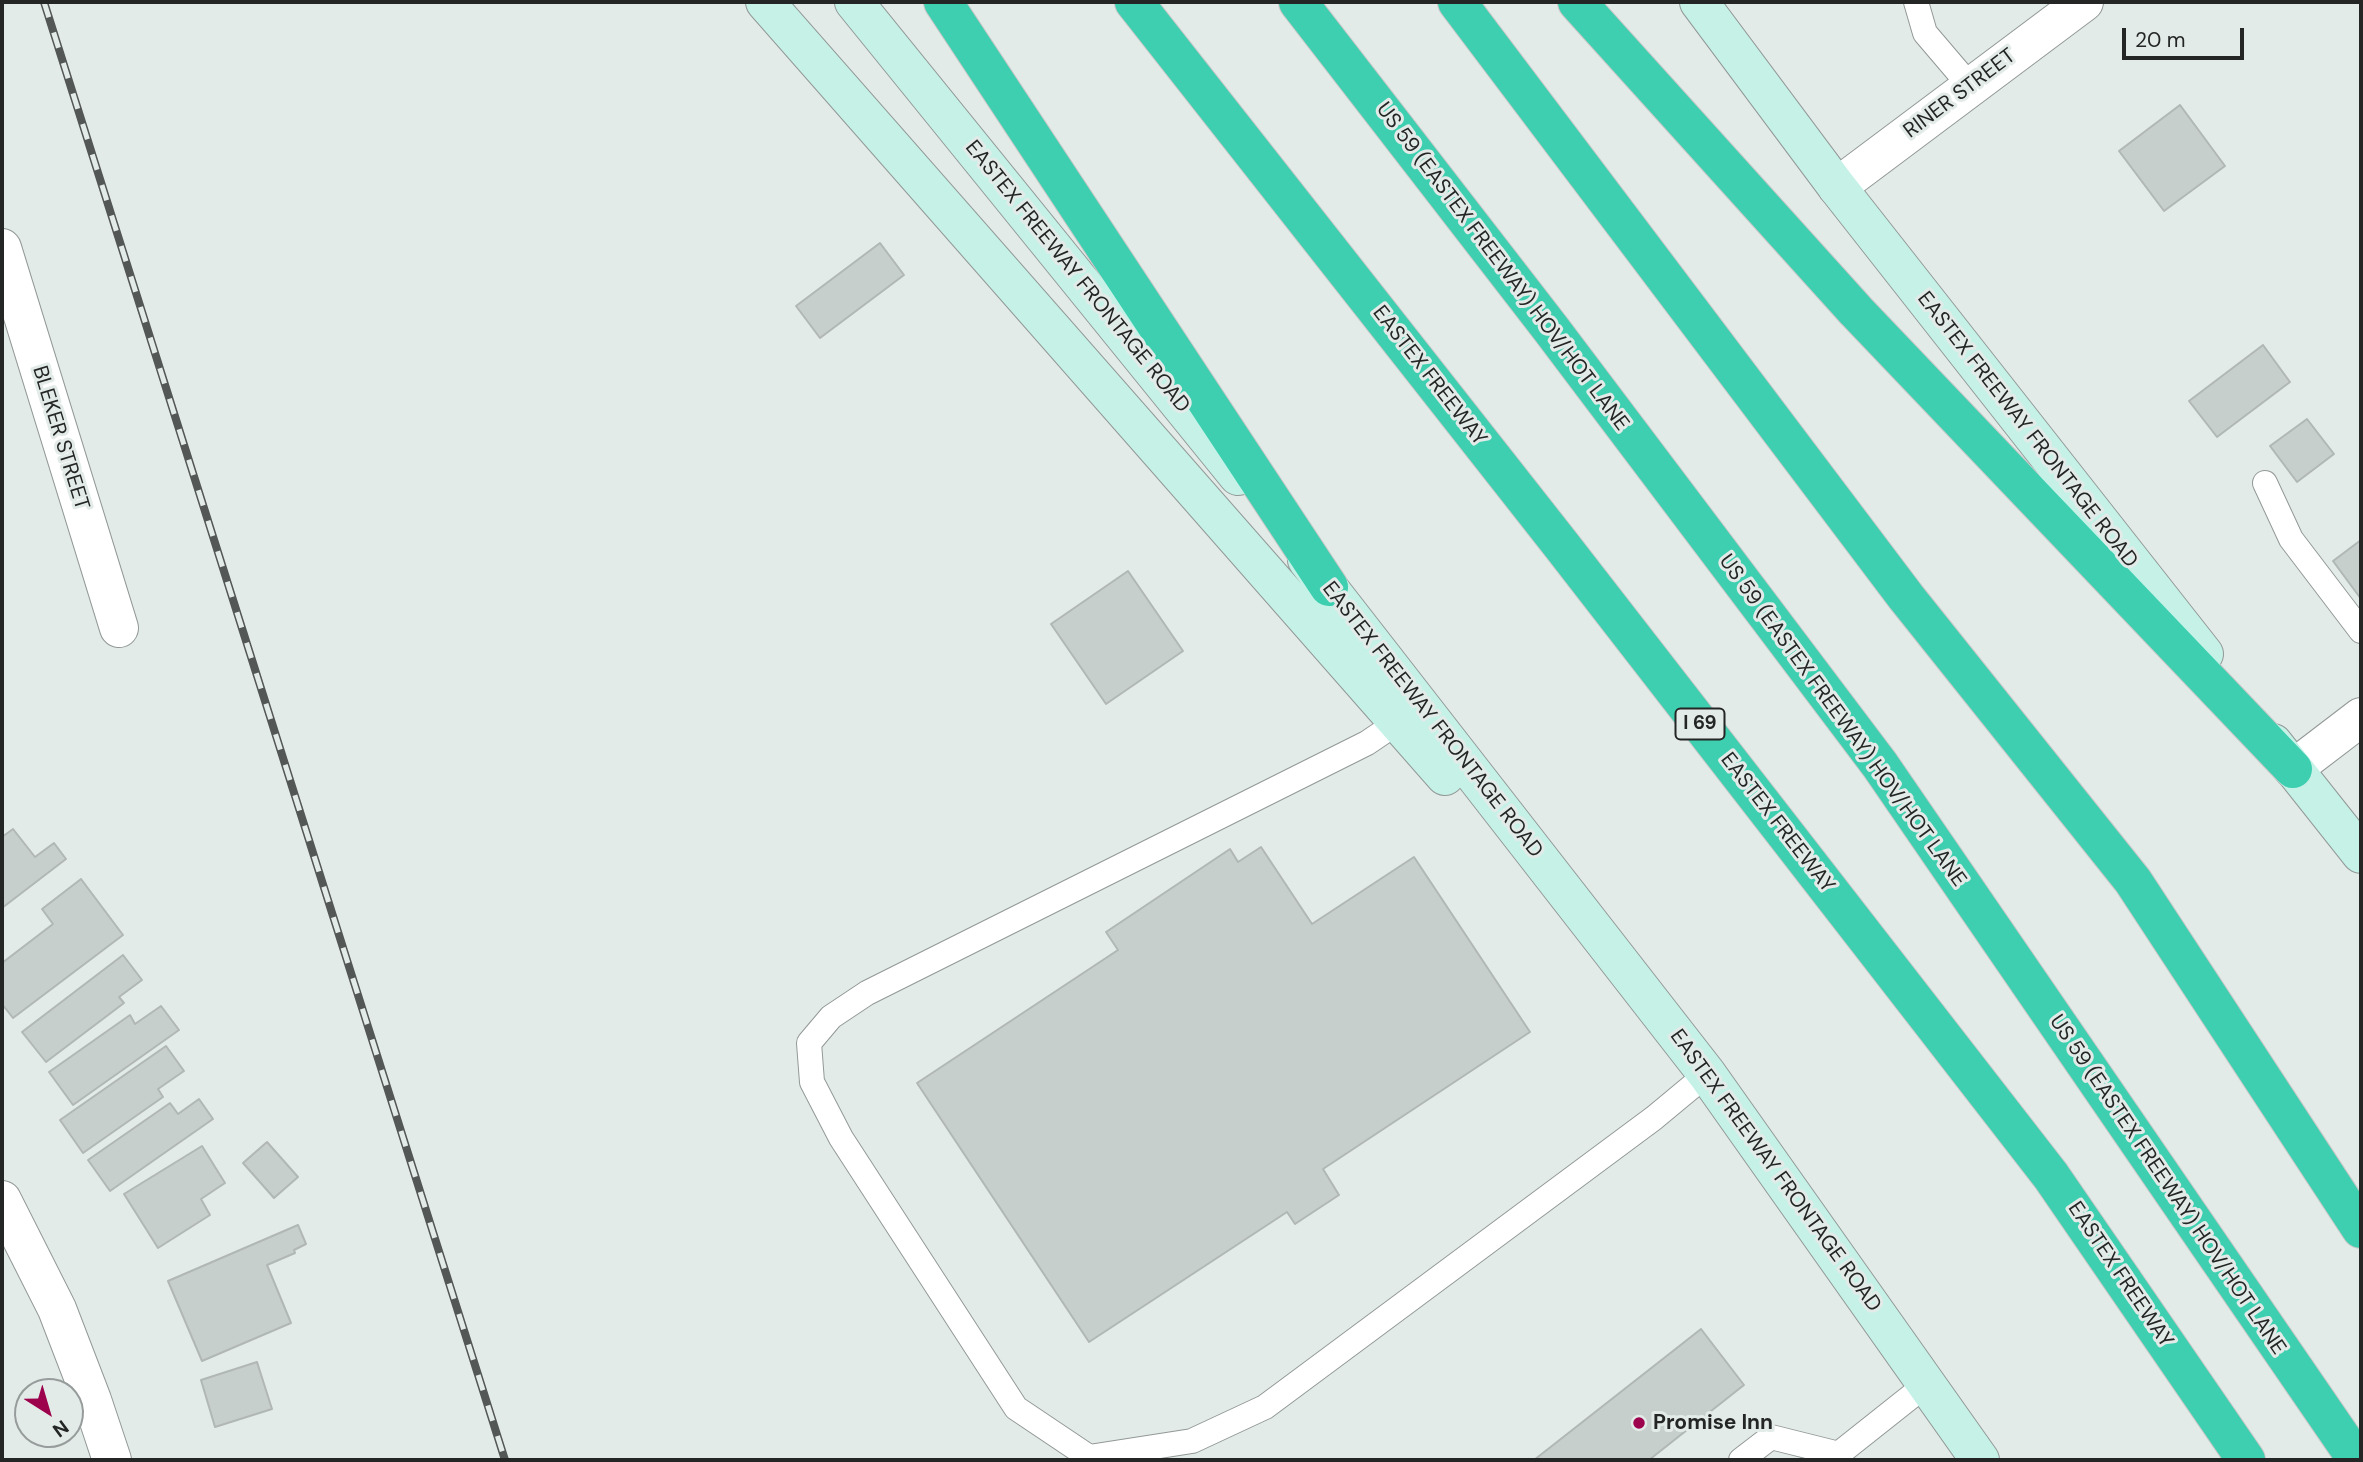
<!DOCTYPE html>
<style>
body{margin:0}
#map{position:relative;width:2363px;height:1462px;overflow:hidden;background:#e3ebe9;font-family:"DM Sans",sans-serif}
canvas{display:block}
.frame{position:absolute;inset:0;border:4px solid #232625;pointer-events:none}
.north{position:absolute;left:14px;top:1378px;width:70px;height:70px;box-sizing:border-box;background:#e3ebe9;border:2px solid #969c9b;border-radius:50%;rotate:143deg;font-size:19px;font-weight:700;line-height:28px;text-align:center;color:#232625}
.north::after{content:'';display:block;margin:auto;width:24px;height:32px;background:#9d034c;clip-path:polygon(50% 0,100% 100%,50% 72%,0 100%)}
.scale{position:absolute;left:2122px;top:28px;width:122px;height:32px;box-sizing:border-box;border:4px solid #232625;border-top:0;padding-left:9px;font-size:21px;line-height:24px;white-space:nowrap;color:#232625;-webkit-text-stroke:5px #e3ebe9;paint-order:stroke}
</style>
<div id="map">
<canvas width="2363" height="1462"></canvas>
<div class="frame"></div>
<div class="north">N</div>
<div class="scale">20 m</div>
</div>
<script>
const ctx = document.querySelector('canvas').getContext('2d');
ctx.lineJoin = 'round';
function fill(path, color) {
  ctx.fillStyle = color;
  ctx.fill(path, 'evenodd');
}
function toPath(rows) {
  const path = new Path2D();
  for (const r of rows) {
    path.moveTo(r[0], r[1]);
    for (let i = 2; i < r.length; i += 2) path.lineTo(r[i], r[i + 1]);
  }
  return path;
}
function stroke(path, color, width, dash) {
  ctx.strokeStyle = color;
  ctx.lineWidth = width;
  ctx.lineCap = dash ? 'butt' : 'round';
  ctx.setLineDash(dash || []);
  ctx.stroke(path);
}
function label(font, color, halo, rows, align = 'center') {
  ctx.font = font + ' "DM Sans",sans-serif';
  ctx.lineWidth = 6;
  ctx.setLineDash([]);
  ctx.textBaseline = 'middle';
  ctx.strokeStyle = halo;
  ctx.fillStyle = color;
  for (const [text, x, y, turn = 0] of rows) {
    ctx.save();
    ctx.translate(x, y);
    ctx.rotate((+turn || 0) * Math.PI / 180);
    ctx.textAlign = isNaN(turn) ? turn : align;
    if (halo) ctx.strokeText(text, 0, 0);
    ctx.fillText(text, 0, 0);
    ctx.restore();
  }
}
const building = toPath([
 [2180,105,2225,166,2164,211,2119,151,2180,105],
 [880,243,904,275,820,338,796,306,880,243],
 [2263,345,2290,382,2217,437,2189,401,2263,345],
 [2307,419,2334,454,2297,482,2270,446,2307,419],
 [2361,540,2361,599,2333,561,2361,540],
 [1128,571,1183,651,1106,704,1051,624,1128,571],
 [13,829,35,857,54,843,66,859,2,908,2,837,13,829],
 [1261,847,1312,924,1414,857,1530,1032,1323,1169,1339,1195,1295,1224,1287,1212,1089,1342,917,1083,1118,950,1106,932,1230,849,1238,862,1261,847],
 [81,879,123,935,13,1018,2,1004,2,963,53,924,42,909,81,879],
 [123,955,142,980,119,997,124,1003,46,1062,22,1032,123,955],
 [161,1006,179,1030,73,1105,49,1072,130,1015,135,1024,161,1006],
 [166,1046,184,1071,158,1089,163,1097,83,1153,60,1120,166,1046],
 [199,1099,213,1119,110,1191,88,1160,170,1103,178,1114,199,1099],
 [267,1142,298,1177,274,1198,243,1163,267,1142],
 [202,1146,225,1183,201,1199,210,1215,158,1248,124,1194,202,1146],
 [298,1225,306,1244,294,1250,295,1253,267,1265,291,1323,202,1361,168,1281,298,1225],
 [1701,1329,1744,1385,1649,1460,1534,1460,1701,1329],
 [257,1362,272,1409,215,1427,201,1380,257,1362]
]);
fill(building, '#c7cfcd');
stroke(building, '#b0b7b5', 2);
const lane = toPath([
 [1916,2,1925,33,1971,87],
 [2265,483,2291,539,2361,631],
 [1398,722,1367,743,867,993,831,1017,809,1043,812,1082,841,1138,1016,1408,1089,1457,1192,1441,1265,1407,1654,1118,1707,1074],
 [1741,1460,1771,1437,1839,1454],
 [1831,1460,1928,1383]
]);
const street = toPath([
 [1837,187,2084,2],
 [2,248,119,628],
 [2293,769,2361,717],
 [2,1200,57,1309,92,1400,112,1460]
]);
const secondary = toPath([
 [765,2,1445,776],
 [854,2,1238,476],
 [1699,2,1837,187,2204,654],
 [1307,560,1707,1074,1980,1460],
 [2273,743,2361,854]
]);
const highway = toPath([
 [943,2,1329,587],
 [1134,2,1562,546,2051,1176,2246,1460],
 [1298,2,1551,329,1880,765,2357,1460],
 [1457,2,1906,597,2133,881,2361,1229],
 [1577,2,1856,311,2293,769]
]);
stroke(lane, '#929997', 26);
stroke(street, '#929997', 40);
stroke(secondary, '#929997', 40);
stroke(highway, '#c6c7c6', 40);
stroke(lane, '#fff', 24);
stroke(street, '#fff', 38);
stroke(secondary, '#c5f1e7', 38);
stroke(highway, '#3ecfb0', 38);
const rail = toPath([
 [44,2,505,1460]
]);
stroke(rail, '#535756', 8);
stroke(rail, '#e3ebe9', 5, [16]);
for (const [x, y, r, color] of [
 [1639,1423,7,"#9d034c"]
]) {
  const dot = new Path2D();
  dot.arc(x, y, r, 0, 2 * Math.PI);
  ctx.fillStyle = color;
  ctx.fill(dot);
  stroke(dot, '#e3ebe9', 2.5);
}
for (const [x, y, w] of [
 [1700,724,49]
]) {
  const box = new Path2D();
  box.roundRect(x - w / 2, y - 15.5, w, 31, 5);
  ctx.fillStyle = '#e3ebe9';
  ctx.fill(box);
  stroke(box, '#232625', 2);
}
label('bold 19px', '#232625', null, [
 ["I 69",1700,724]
]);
label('21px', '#232625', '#e3ebe9', [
 ["RINER STREET",1960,94,-37],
 ["US 59 (EASTEX FREEWAY) HOV/HOT LANE",1502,267,53],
 ["EASTEX FREEWAY FRONTAGE ROAD",1077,277,51],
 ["EASTEX FREEWAY",1429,376,52],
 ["EASTEX FREEWAY FRONTAGE ROAD",2027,430,52],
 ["BLEKER STREET",60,438,73],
 ["EASTEX FREEWAY FRONTAGE ROAD",1432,720,52],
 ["US 59 (EASTEX FREEWAY) HOV/HOT LANE",1842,721,54],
 ["EASTEX FREEWAY",1777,823,52],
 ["EASTEX FREEWAY FRONTAGE ROAD",1775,1171,54],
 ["US 59 (EASTEX FREEWAY) HOV/HOT LANE",2167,1185,56],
 ["EASTEX FREEWAY",2120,1275,56]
]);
label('bold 21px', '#232625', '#e3ebe9', [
 ["Promise Inn",1653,1423]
], 'left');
</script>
